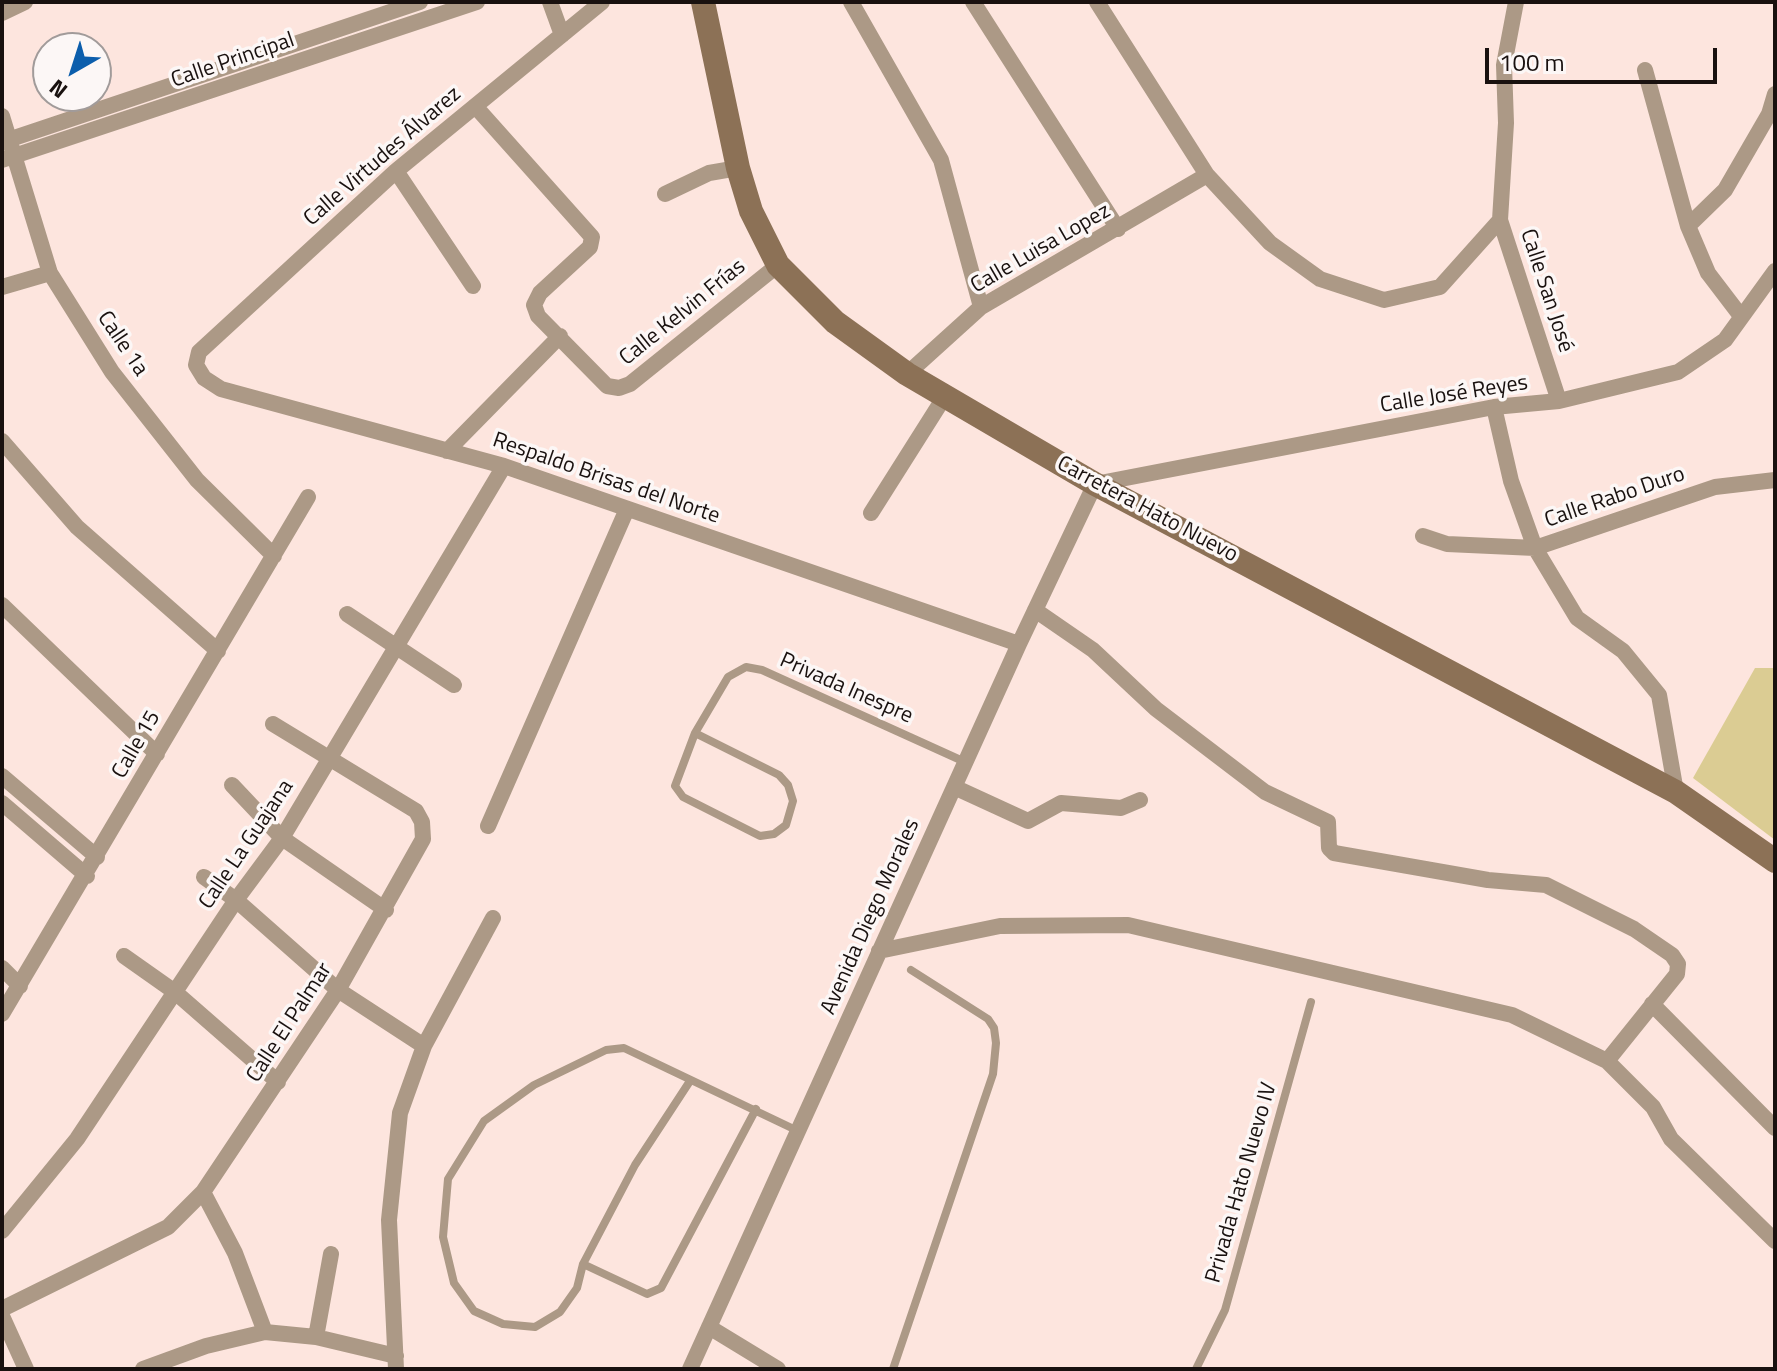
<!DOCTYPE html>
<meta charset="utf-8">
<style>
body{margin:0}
#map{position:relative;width:1777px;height:1371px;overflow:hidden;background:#fde5de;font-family:"Titillium Web",sans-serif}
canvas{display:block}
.frame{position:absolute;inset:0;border:4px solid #19110f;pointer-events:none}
.north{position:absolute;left:32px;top:32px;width:80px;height:80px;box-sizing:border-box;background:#fcf7f6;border:2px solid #a19b9a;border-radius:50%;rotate:219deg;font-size:22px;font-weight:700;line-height:32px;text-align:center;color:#19110f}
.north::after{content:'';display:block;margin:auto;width:28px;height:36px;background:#0c5eac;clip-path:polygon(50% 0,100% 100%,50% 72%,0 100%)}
.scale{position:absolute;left:1485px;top:48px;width:232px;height:36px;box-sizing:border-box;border:4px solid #19110f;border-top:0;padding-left:10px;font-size:24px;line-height:28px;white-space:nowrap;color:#19110f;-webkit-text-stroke:6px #fcf7f6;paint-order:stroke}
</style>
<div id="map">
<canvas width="1777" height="1371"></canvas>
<div class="frame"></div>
<div class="north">N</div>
<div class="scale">100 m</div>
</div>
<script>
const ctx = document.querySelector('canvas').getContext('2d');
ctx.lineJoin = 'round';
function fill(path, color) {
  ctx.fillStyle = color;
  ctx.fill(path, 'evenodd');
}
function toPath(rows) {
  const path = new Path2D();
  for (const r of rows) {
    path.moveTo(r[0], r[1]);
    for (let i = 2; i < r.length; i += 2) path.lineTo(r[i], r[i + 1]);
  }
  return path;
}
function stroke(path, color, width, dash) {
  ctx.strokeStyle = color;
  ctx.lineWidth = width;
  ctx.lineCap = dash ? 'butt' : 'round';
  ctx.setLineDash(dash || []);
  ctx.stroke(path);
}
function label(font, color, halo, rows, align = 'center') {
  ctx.font = font + ' "Titillium Web",sans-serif';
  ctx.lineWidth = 7;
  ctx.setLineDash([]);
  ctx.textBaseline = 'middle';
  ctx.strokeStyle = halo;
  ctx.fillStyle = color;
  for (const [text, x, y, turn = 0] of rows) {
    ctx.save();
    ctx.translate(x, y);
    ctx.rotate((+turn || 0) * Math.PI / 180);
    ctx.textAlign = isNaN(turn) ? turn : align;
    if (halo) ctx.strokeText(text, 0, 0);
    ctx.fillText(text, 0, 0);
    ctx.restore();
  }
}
fill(toPath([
 [1755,668,1775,668,1775,840,1693,778]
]), '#dbcc93');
stroke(toPath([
 [695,733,779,775,788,785,793,801,786,825,774,834,760,836,683,797,675,786,695,733,728,677,746,667,762,670,965,762],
 [690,1081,635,1165,583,1264,577,1288,560,1312,535,1327,503,1324,474,1311,454,1283,443,1237,448,1179,484,1121,534,1085,606,1050,624,1048,798,1131],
 [583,1264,647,1294,661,1288,756,1109],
 [893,1369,993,1074,996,1043,994,1028,988,1019,911,970],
 [1196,1369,1225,1310,1311,1002]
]), '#ac9986', 8);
stroke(toPath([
 [550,2,562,35],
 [602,2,396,171,199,352,196,365,204,378,221,389,504,466,1019,644],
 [851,2,941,160,981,307],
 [973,2,1118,229],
 [1097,2,1207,175,1270,243,1320,279,1384,300,1440,287,1500,220],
 [1516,2,1504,65,1506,123,1500,220,1559,401],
 [2,13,25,2],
 [1645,70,1688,226,1708,273,1740,315],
 [475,106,592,237,590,247,540,293,534,305,538,316,607,386,619,388,630,384,778,265],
 [2,116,50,273,112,372,197,480,274,556],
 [2,142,420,2],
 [2,160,477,2],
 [396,171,473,286],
 [665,194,709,173,738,168],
 [1688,226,1725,190,1769,114,1775,94],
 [2,287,50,273],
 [907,374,981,307,1207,175],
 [1494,407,1511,481,1535,548,1577,618,1623,651,1659,695,1676,792],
 [2,441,77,527,218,651],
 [447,451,560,336],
 [871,513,945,396],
 [1423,536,1447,544,1535,548,1715,487,1775,480],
 [2,605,157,754],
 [1035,610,1093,650,1156,709,1265,792,1328,822,1329,848,1334,853,1488,880,1546,885,1634,929,1672,955,1678,964,1677,974,1607,1061],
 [347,614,454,685],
 [2,776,97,857],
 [232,785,282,838,386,910],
 [954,787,1028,821,1061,803,1121,808,1140,800],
 [2,803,87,876],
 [488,826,627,509],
 [204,877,236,900,338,990,424,1046],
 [879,951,1000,926,1128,925,1512,1015,1607,1061,1653,1107,1671,1139,1775,1241],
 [124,956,175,992,278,1082],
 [2,968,20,986],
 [1652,1004,1775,1128],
 [2,1014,308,497],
 [203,1192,235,1253,265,1332],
 [2,1231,77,1139,236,900,282,838,504,466],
 [2,1309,168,1227,203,1192,338,990,423,839,422,822,416,811,273,724],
 [2,1316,26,1369],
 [709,1327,778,1369],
 [316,1337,331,1254],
 [143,1369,206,1346,265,1332,316,1337,396,1356],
 [396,1369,389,1220,400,1113,424,1046,493,918],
 [690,1369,1019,644,1095,484,1494,407,1559,401,1678,372,1725,340,1775,271]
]), '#ac9986', 16);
stroke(toPath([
 [703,2,738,168,751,211,778,265,835,322,907,374,1095,484,1676,792,1775,861]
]), '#8c7156', 24);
label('22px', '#19110f', '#fcf7f6', [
 ["Calle Principal",233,61,-19],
 ["Calle Virtudes Álvarez",383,157,-41],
 ["Calle Luisa Lopez",1041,249,-30],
 ["Calle San José",1546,291,72],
 ["Calle Kelvin Frías",683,313,-39],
 ["Calle 1a",122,344,56],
 ["Calle José Reyes",1454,395,-9],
 ["Respaldo Brisas del Norte",606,479,19],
 ["Calle Rabo Duro",1615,498,-19],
 ["Carretera Hato Nuevo",1147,510,28],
 ["Privada Inespre",846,689,24],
 ["Calle 15",137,745,-60],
 ["Calle La Guajana",247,845,-56],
 ["Avenida Diego Morales",871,917,-66],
 ["Calle El Palmar",290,1023,-57],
 ["Privada Hato Nuevo IV",1242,1183,-74]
]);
</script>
